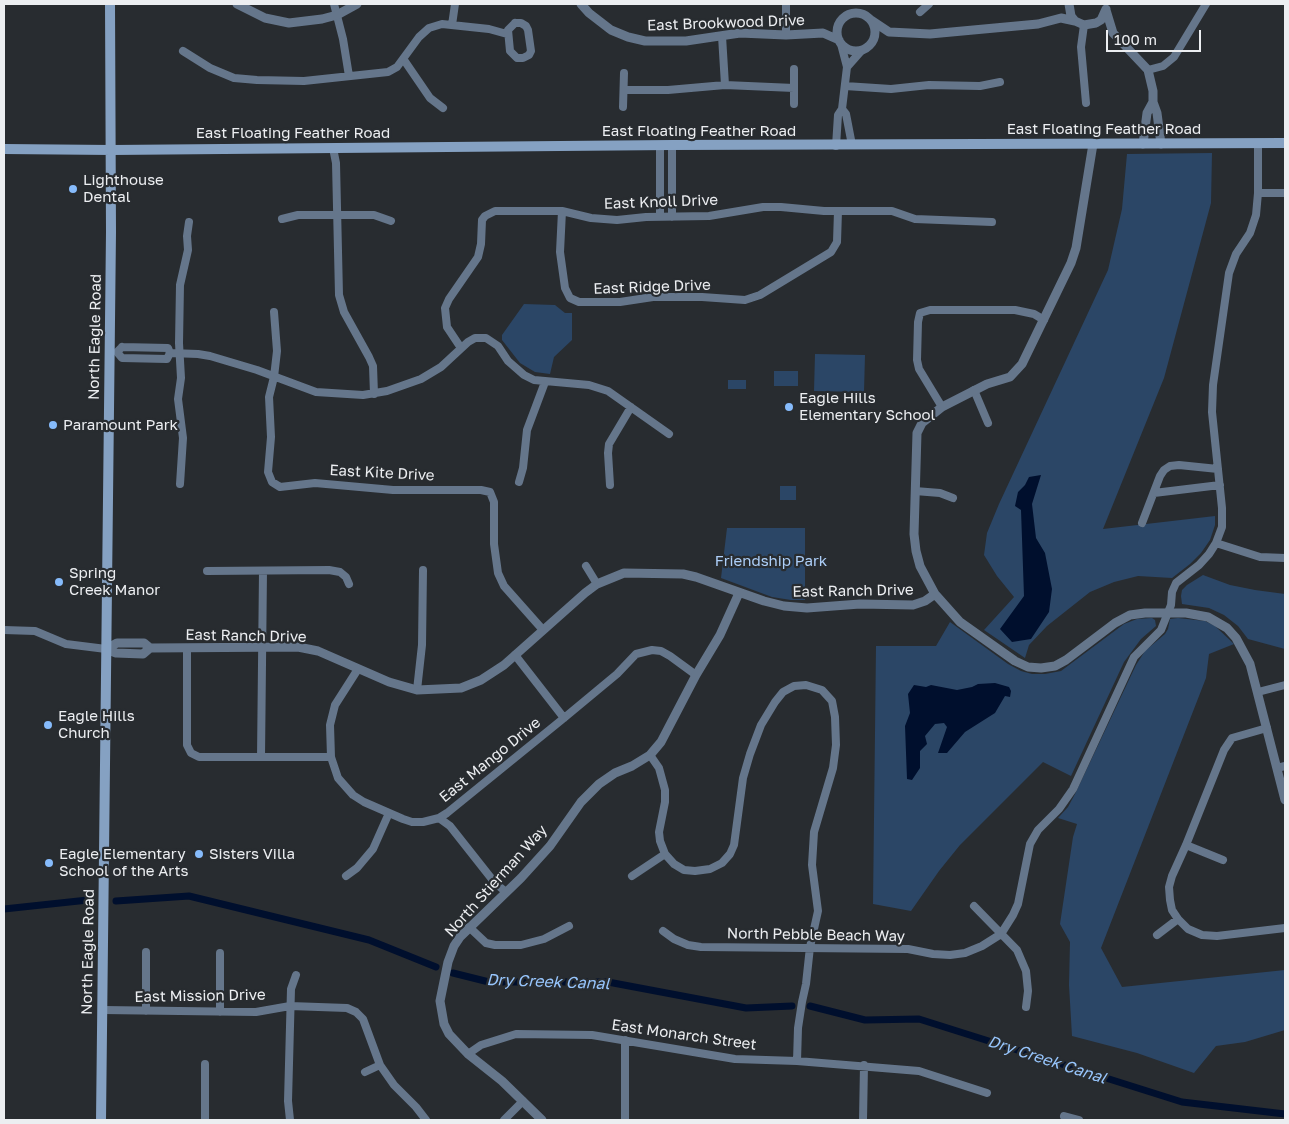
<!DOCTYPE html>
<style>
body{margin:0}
#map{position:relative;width:1289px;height:1124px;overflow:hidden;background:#282c30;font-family:"Golos Text",sans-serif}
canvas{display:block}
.frame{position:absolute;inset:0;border:5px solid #eceef1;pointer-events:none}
.scale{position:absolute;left:1106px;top:30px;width:95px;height:22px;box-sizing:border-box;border:2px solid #eceef1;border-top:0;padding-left:6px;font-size:15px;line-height:18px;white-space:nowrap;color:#eceef1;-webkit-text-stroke:4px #282c30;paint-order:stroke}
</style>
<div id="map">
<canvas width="1289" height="1124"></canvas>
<div class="frame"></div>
<div class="scale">100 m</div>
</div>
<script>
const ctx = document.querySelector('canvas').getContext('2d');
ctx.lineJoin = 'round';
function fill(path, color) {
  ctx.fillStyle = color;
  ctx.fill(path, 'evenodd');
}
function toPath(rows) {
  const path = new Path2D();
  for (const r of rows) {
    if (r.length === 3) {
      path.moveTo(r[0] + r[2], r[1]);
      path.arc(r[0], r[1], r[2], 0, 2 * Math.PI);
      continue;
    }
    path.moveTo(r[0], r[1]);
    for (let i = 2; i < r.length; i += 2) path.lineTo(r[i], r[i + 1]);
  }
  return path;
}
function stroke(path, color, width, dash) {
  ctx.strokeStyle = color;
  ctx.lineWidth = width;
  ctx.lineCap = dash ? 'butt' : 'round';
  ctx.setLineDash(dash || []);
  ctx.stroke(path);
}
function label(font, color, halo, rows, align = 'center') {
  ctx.font = font + ' "Golos Text",sans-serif';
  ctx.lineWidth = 4.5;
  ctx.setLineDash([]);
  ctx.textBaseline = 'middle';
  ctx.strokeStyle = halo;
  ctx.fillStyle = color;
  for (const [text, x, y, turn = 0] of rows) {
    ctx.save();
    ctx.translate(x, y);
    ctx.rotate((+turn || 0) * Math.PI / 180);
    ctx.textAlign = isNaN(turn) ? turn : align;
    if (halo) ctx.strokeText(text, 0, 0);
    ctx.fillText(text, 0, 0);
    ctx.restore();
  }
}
fill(toPath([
 [1212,153,1211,203,1164,378,1103,529,1215,516,1215,525,1210,540,1201,553,1190,564,1172,578,1138,576,1114,582,1090,592,1047,626,1029,645,1025,658,984,630,1014,597,997,576,984,555,987,533,999,504,1108,270,1122,209,1127,154],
 [524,304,555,305,565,313,572,313,572,340,554,357,550,374,535,372,520,363,502,340,502,335],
 [815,354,865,355,864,392,814,391],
 [774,371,798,371,798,386,774,386],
 [728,380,746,380,746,389,728,389],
 [780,486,796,486,796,500,780,500],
 [727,528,805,528,805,600,791,600,772,597,721,578],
 [1203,575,1230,585,1255,590,1285,594,1285,649,1248,639,1238,626,1224,615,1209,608,1182,604,1181,596,1182,590,1187,585],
 [1152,618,1155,620,1156,626,1141,639,1124,662,1071,776,1043,762,960,845,939,871,911,911,873,904,876,646,936,646,950,622,1008,664,1021,671,1032,674,1045,674,1061,671,1124,624,1137,619],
 [1178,618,1205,621,1215,626,1234,644,1209,654,1206,678,1101,948,1122,987,1285,970,1285,1030,1245,1042,1216,1046,1194,1073,1137,1053,1072,1036,1069,985,1070,942,1060,924,1073,837,1077,824,1058,818,1068,807,1075,794,1136,665,1145,651,1165,634,1168,629,1170,619]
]), '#2b4666');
fill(toPath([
 [1041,475,1032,504,1036,538,1045,553,1052,589,1049,612,1031,639,1012,642,1000,629,1024,596,1021,510,1015,506,1018,492,1025,485,1029,477],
 [995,683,1009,687,1011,691,1010,697,1005,696,995,713,965,732,947,753,938,753,947,727,944,723,935,724,925,736,927,744,920,751,920,768,912,780,907,779,905,726,910,713,908,694,914,685,926,687,931,685,957,690,972,687,978,684]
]), '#000f2d');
stroke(toPath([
 [116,901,189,896,369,940,436,967],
 [4,909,88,900],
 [453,973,489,982,608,982,746,1008,792,1006],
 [810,1006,865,1020,919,1019,1182,1102,1285,1114]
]), '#000f2d', 7);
stroke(toPath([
 [334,4,343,39,349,76],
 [786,4,786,35],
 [920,12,929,4],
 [515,23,521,23,526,26,528,30,531,51,529,55,523,58,517,58,510,51,508,30,515,23],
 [452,25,455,4],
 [1084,25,1081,47,1086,103],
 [722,36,725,85],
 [183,51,210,68,234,78,257,80,304,81,388,72,397,67,419,37,429,28,442,24,489,29,507,34],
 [404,60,430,98,443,108],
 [847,67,862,50],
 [1148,70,1163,66,1174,57,1206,4],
 [845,86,891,89,929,85,980,86,1000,82],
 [624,90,668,90,725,85,794,88],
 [794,104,794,69],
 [623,107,624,73],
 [842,109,846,114,852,145],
 [660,145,660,217],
 [672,145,672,217],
 [836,146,838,115,842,109,847,67,841,44],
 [333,148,336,163,339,295,344,312,369,357,373,366,374,394],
 [1258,193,1285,193],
 [562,211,560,252,565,288,570,298,579,302,620,302,653,297,702,297,745,300,760,295,831,252,837,242,838,211],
 [282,219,298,215,374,215,391,221],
 [274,312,277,351,274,377,269,397,271,437,268,472,272,482,280,487,315,483,393,490,481,490,490,492,494,502,494,544,498,573,504,586,543,630],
 [122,347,168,348,170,353,167,359,122,358,117,352,122,347],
 [461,348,447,327,445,308,449,299,478,257,481,244,482,220,485,216,495,211,562,211,591,218,617,220,646,217,709,216,763,207,781,207,824,211,892,211,915,219,992,222],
 [170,353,198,354,210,356,257,370,316,392,363,395,387,391,421,379,441,367,468,342,475,338,486,338,498,346,508,361,524,375,534,380,589,385,608,391,669,434],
 [974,390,988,423],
 [942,407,919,369,917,360,918,322,920,313,930,310,1015,310,1034,314,1044,320],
 [519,482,523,468,527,430,545,382],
 [180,484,183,438,178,399,181,378,179,343,180,285,188,250,187,236,189,222],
 [610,485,608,453,609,444,631,407],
 [915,491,940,493,953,498],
 [1154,493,1220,485],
 [1142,523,1160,476,1164,470,1170,466,1179,465,1218,469],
 [1216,543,1260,557,1285,558],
 [586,566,597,584],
 [207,571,329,570,340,572,346,577,349,584],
 [4,630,35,631,66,644,106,649],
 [187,648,187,745,191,753,199,757,331,757],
 [515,655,564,718],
 [358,669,335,705,330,725,331,757,338,778,353,795,364,802,403,819,412,822,423,822,439,818,447,813,564,718,617,674,636,654,652,650,661,651,670,656,696,675],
 [417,690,422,645,423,570],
 [1258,692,1285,685],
 [1267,728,1232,738,1224,750,1186,845,1172,876,1169,887,1170,900,1172,910,1178,919,1188,929,1202,935,1217,936,1285,928],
 [650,755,659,768,665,790,665,802,659,832,660,841,665,854,674,864,684,870,695,871,710,869,722,863,730,854,734,845,743,778,750,754,761,725,775,702,783,692,794,686,806,685,822,690,832,701,835,717,836,745,833,768,814,832,812,865,818,911,810,947,806,984,802,1002,798,1028,797,1061],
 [261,757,263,571],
 [1277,768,1285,766],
 [439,818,450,826,495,883,506,892],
 [1186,845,1223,860],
 [346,876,357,868,373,849,389,813],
 [632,876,665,854],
 [974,906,1017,950,1026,971,1028,991,1026,1007],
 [469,927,486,943,495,945,521,945,544,939,569,926],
 [663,931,674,939,688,945,701,947,908,949,933,954,950,955,965,953,982,946,1001,934,1013,915,1018,904,1030,844,1038,830,1059,809,1073,789,1134,657,1161,630,1171,605,1172,592,1176,583,1199,565,1209,554,1216,543,1222,527,1222,508,1212,412,1213,385,1229,273,1236,254,1250,233,1256,215,1258,193,1258,143],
 [1157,935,1178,919],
 [103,1010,256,1012,290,1006,347,1008,356,1012,363,1019,380,1065,394,1085,416,1107,426,1120],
 [146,1011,146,952],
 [220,1012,220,953],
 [468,1054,481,1045,516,1034,592,1035,735,1059,797,1061,919,1071,987,1093],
 [365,1072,380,1065],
 [1064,1116,1079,1120],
 [205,1120,205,1064],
 [290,1120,288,1101,291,989,296,975],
 [504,1120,523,1101],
 [625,1120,625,1040],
 [863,1120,864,1065]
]), '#65768b', 8);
stroke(toPath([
 [237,4,265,18,289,23,322,19,337,15,357,4],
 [581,4,589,13,611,30,628,37,645,41,686,41,740,33,786,35,823,33,839,40],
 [1069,4,1071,16,1075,21,1084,25,1096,23,1101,20,1106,9],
 [1106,10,1113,33,1148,70,1153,91,1153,102,1157,113,1161,144],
 [856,32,19],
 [871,20,889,32,930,34,1038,24,1061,18,1075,21],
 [1093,144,1076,248,1071,263,1022,364,1010,377,987,384,942,407,922,423,917,433,914,534,916,551,920,566,935,594,960,622,1015,661,1028,667,1041,668,1055,666,1066,660,1115,623,1130,615,1145,613,1186,613,1208,617,1227,628,1236,638,1250,664,1285,800],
 [1143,144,1147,113,1153,102],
 [150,648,144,643,117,643,106,649,116,653,143,654,150,648,298,647,318,651,389,682,417,690,461,688,481,680,504,665,585,593,597,584,624,573,683,574,696,577,764,601,784,606,807,608,860,604,913,605,925,601,935,594],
 [542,1120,502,1081,468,1054,449,1034,444,1024,440,1001,448,962,454,946,460,937,521,878,550,846,581,802,599,784,615,773,632,766,650,755,661,742,696,675,720,635,739,593]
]), '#65768b', 9);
stroke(toPath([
 [4,149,112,150,672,145,1285,143],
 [101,1120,111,232,110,4]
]), '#85a1c2', 10);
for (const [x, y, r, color] of [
 [73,189,5,"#86bbfb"],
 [789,407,5,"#86bbfb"],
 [53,425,5,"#86bbfb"],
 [59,582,5,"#86bbfb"],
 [48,725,5,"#86bbfb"],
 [199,854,5,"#86bbfb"],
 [49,863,5,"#86bbfb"]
]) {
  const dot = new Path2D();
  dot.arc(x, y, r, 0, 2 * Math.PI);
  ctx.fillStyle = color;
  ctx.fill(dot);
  stroke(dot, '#282c30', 2);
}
label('15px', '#eceef1', '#282c30', [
 ["East Brookwood Drive",726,23,-2],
 ["East Floating Feather Road",1104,129],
 ["East Floating Feather Road",699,131],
 ["East Floating Feather Road",293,133],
 ["East Knoll Drive",661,202,-2],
 ["East Ridge Drive",652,287,-2],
 ["North Eagle Road",95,337,-89],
 ["East Kite Drive",382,473,3],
 ["East Ranch Drive",853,591,-1],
 ["East Ranch Drive",246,636,1],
 ["East Mango Drive",490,760,-39],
 ["North Stierman Way",496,881,-48],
 ["North Pebble Beach Way",816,935,1],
 ["North Eagle Road",88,952,-89],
 ["East Mission Drive",200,996,-1],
 ["East Monarch Street",684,1035,8]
]);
label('15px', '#eceef1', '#282c30', [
 ["Lighthouse",83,180],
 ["Dental",83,197],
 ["Eagle Hills",799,398],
 ["Elementary School",799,415],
 ["Paramount Park",63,425],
 ["Spring",69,573],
 ["Creek Manor",69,590],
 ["Eagle Hills",58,716],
 ["Church",58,733],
 ["Eagle Elementary",59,854],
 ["School of the Arts",59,871],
 ["Sisters Villa",209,854]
], 'left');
label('15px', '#adcff9', '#282c30', [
 ["Friendship Park",771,561]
]);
label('italic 16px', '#97c5fc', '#282c30', [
 ["Dry Creek Canal",548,982,2],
 ["Dry Creek Canal",1047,1060,18]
]);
</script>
